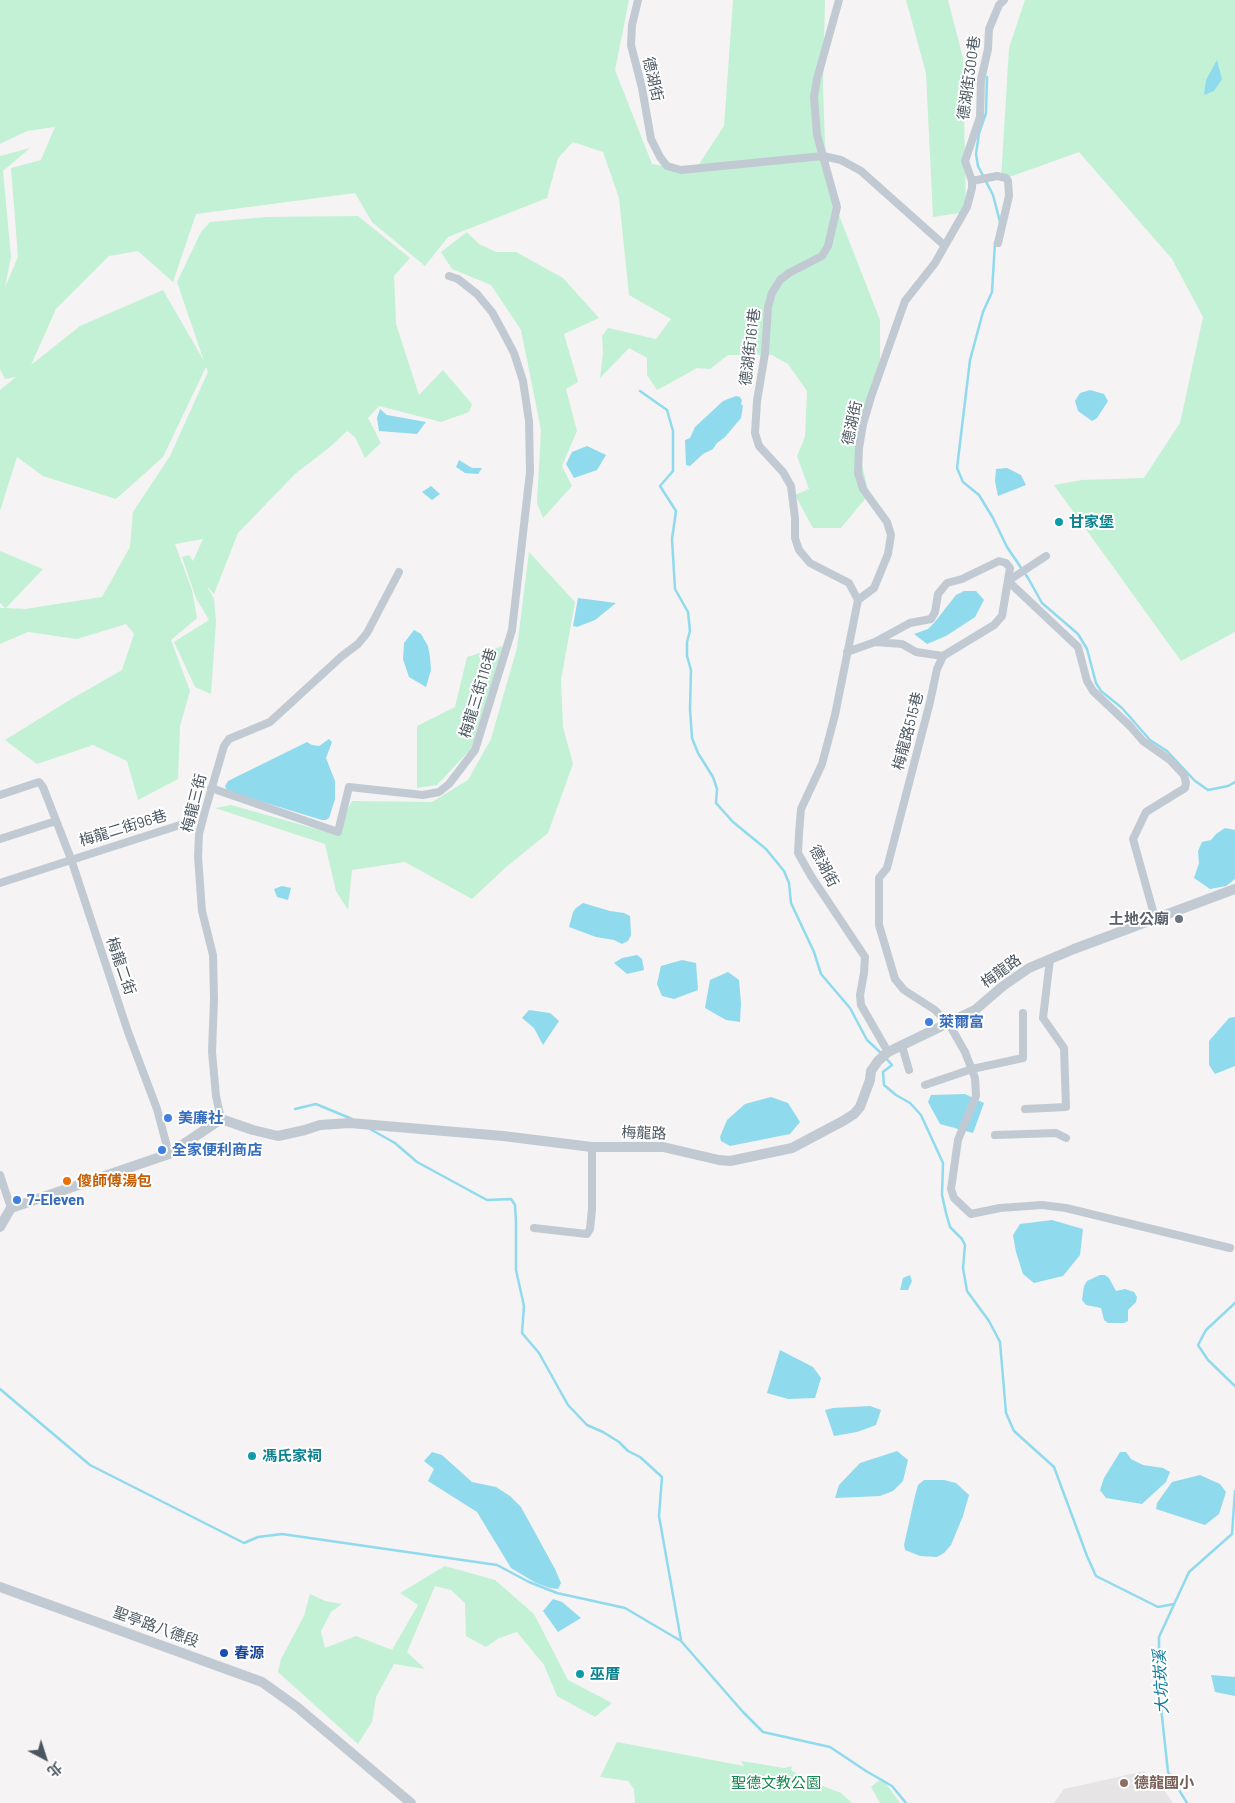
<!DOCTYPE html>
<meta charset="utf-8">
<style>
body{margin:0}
#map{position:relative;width:1235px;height:1803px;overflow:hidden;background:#f5f3f3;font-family:Barlow,"Noto Sans TC",sans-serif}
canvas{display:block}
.north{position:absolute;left:20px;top:1733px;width:50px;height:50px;-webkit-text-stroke:4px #fff;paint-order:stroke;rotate:140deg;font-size:14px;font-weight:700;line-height:20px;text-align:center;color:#4a5661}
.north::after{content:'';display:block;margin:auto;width:18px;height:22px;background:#4a5661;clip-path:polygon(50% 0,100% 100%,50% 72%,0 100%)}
</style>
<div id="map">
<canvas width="1235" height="1803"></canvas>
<div class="north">北</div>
</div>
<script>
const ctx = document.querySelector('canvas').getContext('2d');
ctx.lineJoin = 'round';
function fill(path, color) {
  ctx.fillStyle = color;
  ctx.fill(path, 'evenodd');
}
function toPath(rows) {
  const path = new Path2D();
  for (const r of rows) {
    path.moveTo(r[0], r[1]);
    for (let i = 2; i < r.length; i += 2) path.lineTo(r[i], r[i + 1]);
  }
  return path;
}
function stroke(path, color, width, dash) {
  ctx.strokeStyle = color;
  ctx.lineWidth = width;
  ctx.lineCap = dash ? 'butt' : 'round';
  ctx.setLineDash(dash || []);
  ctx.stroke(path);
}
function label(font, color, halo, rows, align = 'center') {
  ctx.font = font + ' Barlow,"Noto Sans TC",sans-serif';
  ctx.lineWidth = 4;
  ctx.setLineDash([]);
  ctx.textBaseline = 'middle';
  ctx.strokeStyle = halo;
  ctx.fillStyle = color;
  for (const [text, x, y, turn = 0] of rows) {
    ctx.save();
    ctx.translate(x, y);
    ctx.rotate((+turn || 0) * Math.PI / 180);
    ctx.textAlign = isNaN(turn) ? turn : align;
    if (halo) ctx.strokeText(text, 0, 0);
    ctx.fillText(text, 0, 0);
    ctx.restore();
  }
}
fill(toPath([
 [1145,1771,1148,1778,1155,1776,1173,1803,1054,1803,1064,1789]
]), '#e6e4e5');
fill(toPath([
 [0,0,629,0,615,70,652,164,694,172,724,126,733,0,825,0,823,87,825,145,837,210,880,320,880,359,859,452,869,494,841,528,813,528,795,495,809,489,797,456,805,437,807,391,788,364,772,355,728,355,710,369,697,368,657,390,647,375,647,358,629,348,600,378,603,353,602,336,608,328,656,339,671,319,629,295,619,198,603,152,573,142,558,158,547,198,448,237,425,266,372,222,355,193,196,214,173,282,138,251,109,256,56,309,31,365,80,326,163,290,204,361,177,282,201,232,210,222,267,217,358,216,410,258,394,276,396,324,419,395,443,370,472,404,469,412,441,422,379,406,368,418,381,443,365,458,355,437,347,431,330,447,295,474,238,533,214,594,207,586,214,599,216,621,211,694,195,687,174,642,209,620,196,598,182,557,189,555,193,561,203,539,175,544,192,590,197,618,171,640,190,691,180,726,178,779,138,800,127,761,93,745,37,764,5,740,68,701,122,670,134,634,126,624,77,639,28,632,0,644,0,608,5,608,0,603,0,551,43,569,6,608,25,609,102,597,130,547,133,512,170,456,208,372,206,367,163,457,116,499,43,476,17,457,0,511,0,390,16,377,5,379,0,369,0,156,30,148,3,171,11,257,5,287,18,257,11,168,41,160,55,127,27,131,0,144],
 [906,0,948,0,963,58,966,212,933,217,926,73],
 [1025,0,1235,0,1235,632,1181,661,1054,485,1082,480,1144,478,1180,423,1203,317,1172,259,1079,152,1001,180,1009,48],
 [467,232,479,244,496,252,516,252,563,278,599,318,564,334,578,382,566,389,577,431,562,466,572,486,543,518,537,503,541,430,521,330,491,285,452,269,441,252],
 [529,552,575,602,561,680,563,727,573,764,548,833,505,868,472,899,405,862,352,870,348,910,336,891,325,844,215,808,231,805,334,834,352,801,432,802,468,780,491,739,517,648],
 [503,646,471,749,437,785,417,788,417,726,455,707,467,657],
 [445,1566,495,1580,534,1614,568,1680,612,1703,595,1717,557,1696,544,1665,517,1632,499,1638,486,1647,466,1636,465,1603,451,1590,435,1586,407,1652,425,1669,394,1664,376,1697,372,1722,358,1744,278,1672,281,1659,304,1616,310,1594,325,1601,342,1604,331,1612,321,1631,325,1648,356,1636,392,1650,418,1605,400,1593],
 [617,1742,744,1766,741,1761,784,1768,792,1766,791,1770,805,1779,841,1793,852,1803,635,1803,634,1789,628,1781,600,1777],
 [882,1778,900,1803,880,1803,871,1787]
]), '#c3f1d5');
fill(toPath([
 [1217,60,1222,79,1214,91,1204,95,1206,80],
 [1090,390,1104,394,1108,401,1097,418,1092,421,1078,411,1075,401,1080,393],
 [736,396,740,397,742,400,741,404,743,406,741,418,725,437,717,443,713,449,703,454,690,466,686,465,685,440,690,438,695,427,723,401],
 [380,409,387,415,426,422,417,434,379,431,377,418],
 [587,446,606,455,597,470,574,478,566,464,572,452],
 [459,460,472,468,482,468,478,474,465,473,456,467],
 [1007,468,1021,475,1026,485,998,496,995,481,996,469],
 [431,486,440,494,432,500,422,492],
 [964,591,976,591,984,600,975,617,946,636,927,644,914,634,928,629,934,623,956,595],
 [578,598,616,603,595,620,577,627,573,626],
 [414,630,421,634,428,646,430,657,431,670,426,687,409,677,403,659,404,643],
 [329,739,332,742,326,758,335,781,335,799,329,818,326,820,322,820,227,791,225,786,228,781,307,742,312,745,319,746],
 [1225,828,1235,830,1235,879,1226,886,1210,889,1194,878,1199,863,1198,851,1202,842,1211,840,1216,834],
 [282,886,291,888,288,900,277,897,274,889],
 [583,903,610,911,624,913,630,916,631,935,628,941,622,944,614,940,596,937,569,927,573,912,576,908],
 [637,955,642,959,644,970,627,974,614,963,622,958],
 [682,960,696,963,698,990,674,999,662,996,657,984,661,966],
 [728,972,739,980,741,1003,740,1022,726,1020,705,1008,710,980],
 [529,1010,550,1013,559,1021,543,1045,534,1028,522,1018],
 [1235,1017,1235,1066,1215,1074,1209,1065,1209,1041,1229,1018],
 [965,1094,984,1103,973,1133,940,1124,928,1102,931,1095],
 [771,1097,788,1103,800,1122,790,1134,730,1146,721,1141,720,1137,727,1120,745,1104],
 [1052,1220,1083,1229,1080,1255,1063,1276,1034,1283,1023,1274,1016,1252,1013,1235,1020,1224],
 [910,1275,912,1281,908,1290,900,1290,903,1278],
 [1100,1275,1105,1275,1109,1278,1116,1291,1125,1289,1134,1292,1137,1297,1136,1302,1128,1310,1128,1321,1124,1323,1108,1323,1104,1320,1101,1308,1086,1305,1082,1300,1084,1286,1087,1281],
 [780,1350,813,1367,821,1378,815,1398,788,1399,767,1393],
 [870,1406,881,1410,876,1425,857,1432,834,1436,825,1410,833,1408],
 [897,1451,908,1460,903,1481,893,1491,880,1496,835,1498,839,1485,860,1463],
 [432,1452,442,1455,472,1482,496,1487,510,1496,521,1507,555,1569,561,1583,558,1589,550,1588,536,1583,511,1568,477,1512,428,1481,434,1469,424,1461],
 [1120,1452,1126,1452,1131,1459,1143,1465,1163,1468,1170,1472,1166,1482,1142,1504,1106,1498,1100,1490,1104,1478],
 [1200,1475,1220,1484,1226,1492,1219,1514,1205,1525,1156,1509,1157,1503,1172,1482],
 [924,1480,944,1480,956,1483,969,1495,963,1516,951,1545,944,1553,937,1557,920,1556,905,1550,904,1545,915,1496,918,1485],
 [553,1599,562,1602,581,1618,558,1632,543,1611],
 [1211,1675,1235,1677,1235,1696,1215,1692]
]), '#90daee');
stroke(toPath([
 [987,77,986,113,979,133,976,154,978,166,993,195,1000,222],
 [995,242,992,292,983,312,970,360,957,468,963,482,979,495,993,518,1007,547,1028,578,1042,603,1078,634,1087,649,1096,683,1101,691,1122,708,1150,740,1167,751,1195,781,1208,790,1228,786,1235,782],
 [640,391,667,410,673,431,673,471,660,486,676,511,672,539,675,589,688,612,690,631,687,642,687,656,691,670,690,709,692,738,698,753,713,777,717,789,716,803,733,822,766,849,784,871,789,883,791,903,814,952,821,974,850,1008,867,1040,881,1053],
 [885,1057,892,1065,883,1072,884,1085,896,1095,910,1103,921,1115,943,1163,942,1195,946,1213,950,1227,962,1239,965,1245,963,1268,967,1291,989,1321,1000,1342,1006,1413,1014,1431,1054,1467,1087,1556,1096,1576,1158,1607,1174,1604],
 [295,1109,316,1104,352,1119],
 [370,1129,395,1143,417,1162,487,1200,511,1199,515,1205,516,1222,516,1270,524,1306,522,1333,539,1353,568,1405,587,1425,603,1432,619,1442,628,1451,640,1457,662,1477,659,1516,681,1640],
 [1235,1303,1206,1330,1198,1345,1208,1360,1235,1386],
 [0,1389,90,1465,244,1543,258,1537,282,1534,497,1565,529,1582,557,1593,625,1608,681,1641,743,1712,763,1732,830,1747,866,1771,892,1786,906,1803],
 [1187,1803,1168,1772,1159,1689,1159,1637,1189,1572,1232,1534,1235,1491]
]), '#90daee', 2.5);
stroke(toPath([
 [638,0,632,25,631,45,642,88,651,139,660,157,667,166,681,170,823,156,841,160,861,171,944,245],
 [839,0,817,79,814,97,817,135,837,207,828,246,822,256,789,273,780,280,772,293,768,307,765,353,757,401,755,433,759,446,783,472,791,486,795,518,795,538,799,550,810,563,849,583,858,600],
 [972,181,997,176,1006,178,1008,181,1009,196,998,243],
 [1046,556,1008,581,1078,647,1087,681,1093,691,1130,726,1143,741,1170,760,1184,775,1186,783,1185,788,1146,812,1133,839,1155,918],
 [875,642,902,644,916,652,943,656],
 [847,652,875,642,910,623,931,619,935,612,938,594,947,583,962,579,999,561,1006,563,1010,568,1002,616,994,625,943,656,937,669,930,702,887,868,879,878,879,925,895,979,904,990,935,1010,949,1024,965,1052,975,1078,976,1096,958,1140,951,1189,954,1198,971,1214,1000,1208,1042,1205,1066,1208,1230,1248],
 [211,788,338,832,349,787,423,795,439,792,449,784,475,750,512,630,530,472,529,421,523,381,514,353,503,332,492,312,477,294,458,279,449,276],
 [0,795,39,782,43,787,71,859,128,1032,157,1109,169,1154],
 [0,839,56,821],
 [0,883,183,824],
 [902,1046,909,1070],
 [888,1052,861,1005,860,995,864,973,865,957,811,876,798,853,799,833,801,809,822,764,835,715,858,600,874,588,888,554,891,535,887,522,863,489,858,473,859,448,863,424,871,397,905,301,935,263,967,207,972,188,972,181,965,161,980,117,981,80,988,49,989,29,999,5,1004,0],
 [925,1085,972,1069,1023,1058,1023,1013],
 [1025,1109,1066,1107,1064,1048,1043,1018,1050,959],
 [221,1119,216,1096,212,1052,214,999,213,955,202,911,198,857,199,834,205,811,224,746,229,739,270,722,342,656,358,644,367,633,399,572],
 [995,1135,1056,1133,1066,1138],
 [0,1175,11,1208],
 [534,1228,587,1234,590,1229,592,1209,592,1147]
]), '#c1cad2', 8);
stroke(toPath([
 [0,1227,11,1208,169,1154,221,1119,253,1130,278,1136,305,1130,320,1125,350,1123,503,1136,592,1147,663,1147,719,1160,730,1161,792,1148,843,1121,854,1114,860,1107,870,1080,871,1071,878,1061,888,1052,975,1010,1003,986,1029,968,1074,949,1235,889],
 [0,1587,262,1682,297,1707,411,1803]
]), '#c1cad2', 10);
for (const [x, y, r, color] of [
 [1059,522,5,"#0f9aa8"],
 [1179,919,5,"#6b7280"],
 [929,1022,5,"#3f7fe0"],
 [168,1118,5,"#3f7fe0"],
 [162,1150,5,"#3f7fe0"],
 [67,1181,5,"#e8710a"],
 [17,1200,5,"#3f7fe0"],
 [252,1456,5,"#0f9aa8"],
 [224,1653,5,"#1a4fb4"],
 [580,1674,5,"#0f9aa8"],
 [1124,1783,5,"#8d6e63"]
]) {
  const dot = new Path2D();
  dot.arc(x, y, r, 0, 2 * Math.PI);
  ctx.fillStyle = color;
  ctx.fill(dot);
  stroke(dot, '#fff', 2);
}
label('15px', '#4a5661', '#fff', [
 ["德湖街300巷",969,78,-82],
 ["德湖街",653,79,77],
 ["德湖街161巷",750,347,-83],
 ["德湖街",852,423,-78],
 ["梅龍三街116巷",478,693,-73],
 ["梅龍路515巷",908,731,-75],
 ["梅龍三街",194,803,-76],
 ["梅龍二街96巷",123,828,-17],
 ["德湖街",824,866,62],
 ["梅龍二街",121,966,71],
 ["梅龍路",1001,971,-36],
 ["梅龍路",644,1133,2],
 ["聖亭路八德段",156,1627,20]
]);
label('bold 15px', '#0d838f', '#fff', [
 ["甘家堡",1069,522],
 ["馮氏家祠",262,1456],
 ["巫厝",590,1674]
], 'left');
label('bold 15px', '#5b616d', '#fff', [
 ["土地公廟",1169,919]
], 'right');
label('bold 15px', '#366cbe', '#fff', [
 ["萊爾富",939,1022],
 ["美廉社",178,1118],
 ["全家便利商店",172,1150],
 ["7-Eleven",27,1200]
], 'left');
label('bold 15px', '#c56008', '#fff', [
 ["傻師傅湯包",77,1181]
], 'left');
label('bold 15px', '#164399', '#fff', [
 ["春源",234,1653]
], 'left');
label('15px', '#17864f', '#fff', [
 ["聖德文教公園",776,1783]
]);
label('bold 15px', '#785e54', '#fff', [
 ["德龍國小",1134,1783]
], 'left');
label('italic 16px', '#0c7c9b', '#fff', [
 ["大坑崁溪",1161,1682,-93]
]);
</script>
